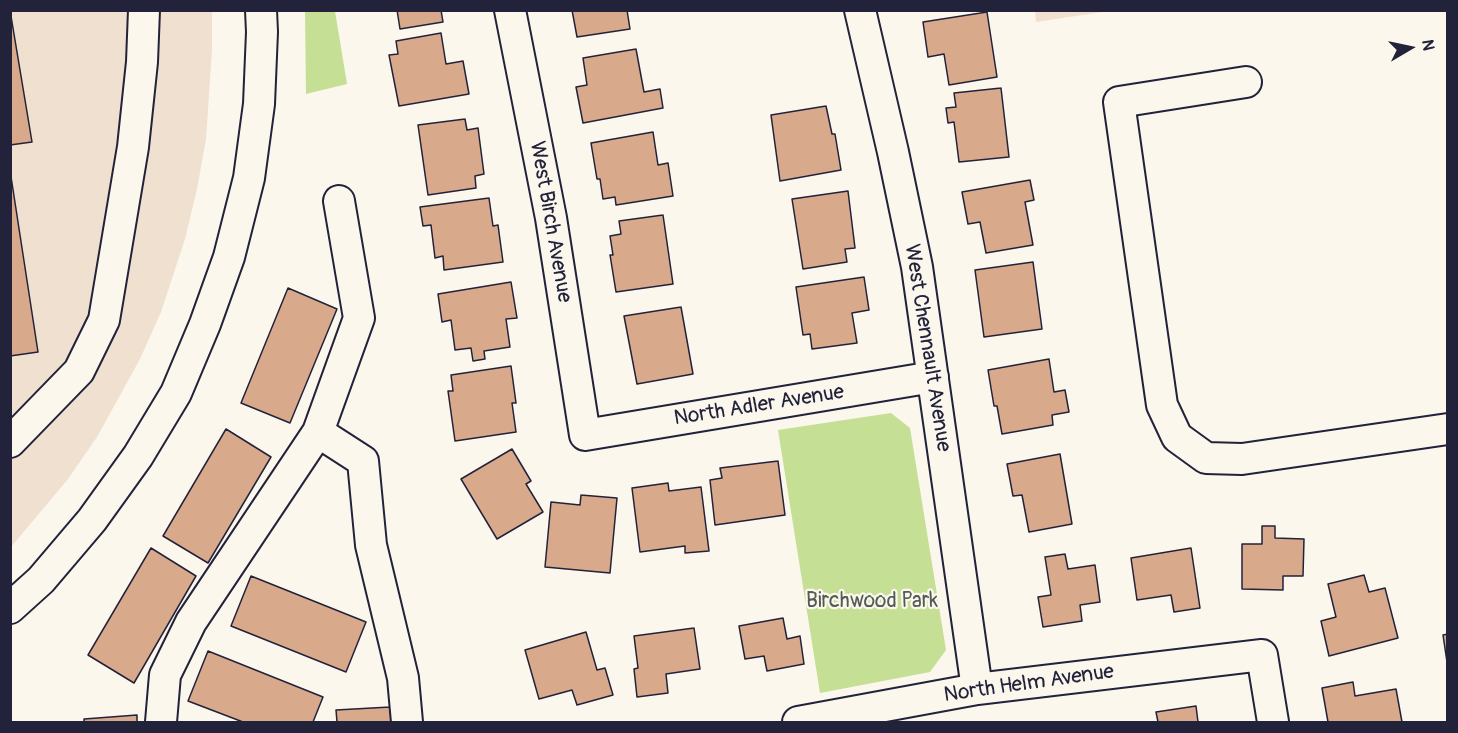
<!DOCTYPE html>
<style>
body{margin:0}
#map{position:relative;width:1458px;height:733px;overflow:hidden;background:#fbf7ec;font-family:Pangolin,sans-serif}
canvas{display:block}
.frame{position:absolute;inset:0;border:12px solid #22223b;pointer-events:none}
.north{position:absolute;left:1380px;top:18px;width:60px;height:60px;-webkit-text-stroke:4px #fbf7ec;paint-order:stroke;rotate:81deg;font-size:16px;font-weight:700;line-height:24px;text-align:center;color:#22223b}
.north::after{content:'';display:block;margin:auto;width:21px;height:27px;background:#22223b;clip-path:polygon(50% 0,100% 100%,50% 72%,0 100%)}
</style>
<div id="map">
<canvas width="1458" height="733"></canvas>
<div class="frame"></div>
<div class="north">N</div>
</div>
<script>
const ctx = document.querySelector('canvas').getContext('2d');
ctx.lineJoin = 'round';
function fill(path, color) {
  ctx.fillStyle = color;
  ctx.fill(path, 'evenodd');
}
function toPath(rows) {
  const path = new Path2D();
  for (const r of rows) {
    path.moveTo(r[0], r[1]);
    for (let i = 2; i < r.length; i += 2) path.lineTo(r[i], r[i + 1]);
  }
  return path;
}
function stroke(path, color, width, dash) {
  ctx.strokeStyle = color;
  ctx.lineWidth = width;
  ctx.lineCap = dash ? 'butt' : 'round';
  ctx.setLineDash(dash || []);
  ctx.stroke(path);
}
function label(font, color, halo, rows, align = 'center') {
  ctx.font = font + ' Pangolin,sans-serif';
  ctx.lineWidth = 4.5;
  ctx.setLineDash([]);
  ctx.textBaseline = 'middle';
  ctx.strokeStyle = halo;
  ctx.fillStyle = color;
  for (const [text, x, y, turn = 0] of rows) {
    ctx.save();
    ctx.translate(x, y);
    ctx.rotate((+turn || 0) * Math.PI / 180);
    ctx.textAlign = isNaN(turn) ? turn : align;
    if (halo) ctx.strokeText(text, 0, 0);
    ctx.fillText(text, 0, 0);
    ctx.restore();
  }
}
fill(toPath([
 [1035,10,1109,10,1109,11,1036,22],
 [11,11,212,11,212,50,206,139,197,189,185,239,161,312,140,359,97,437,68,479,11,547]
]), '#f0e0cf');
fill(toPath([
 [305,11,335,11,347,84,306,94],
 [891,413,910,428,946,650,930,672,820,693,778,430]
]), '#c5df95');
const building = toPath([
 [10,10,32,142,10,145,10,10],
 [397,10,441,10,443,22,400,29,397,10],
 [572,10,627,10,630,29,577,37,572,10],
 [987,12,997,77,949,85,944,54,928,57,923,22,987,12],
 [441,33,446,64,463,61,469,94,399,106,389,55,398,54,396,41,441,33],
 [636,49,644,92,660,89,663,108,583,123,576,87,587,85,583,58,636,49],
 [1001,88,1009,157,959,162,954,122,948,123,946,108,956,107,954,93,1001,88],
 [826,106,832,134,835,134,841,170,780,181,771,115,826,106],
 [465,119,467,130,478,128,484,174,475,176,476,188,428,195,418,125,465,119],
 [653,132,658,165,668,163,673,196,616,205,615,197,603,199,600,179,597,179,591,143,653,132],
 [10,170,38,352,10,356,10,170],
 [1030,180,1034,200,1025,202,1033,245,986,253,980,222,968,224,962,192,1030,180],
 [848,191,855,248,845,249,847,262,803,269,792,199,848,191],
 [489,198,493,226,498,225,503,262,444,270,443,256,435,258,431,225,423,226,420,207,489,198],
 [663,215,673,284,616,292,610,255,613,255,610,236,621,234,619,221,663,215],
 [1033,262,1042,329,984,337,975,270,1033,262],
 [864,277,869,310,852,313,857,343,812,349,810,334,803,335,796,287,864,277],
 [511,282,517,318,506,319,510,347,484,351,485,359,473,361,471,348,455,350,451,320,442,322,438,294,511,282],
 [288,288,337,309,290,423,241,403,288,288],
 [681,307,693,374,637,384,624,316,681,307],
 [1049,359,1054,392,1065,390,1069,412,1052,415,1053,425,1002,434,997,406,994,406,988,370,1049,359],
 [511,366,516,403,512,403,516,432,455,441,448,391,453,391,451,375,511,366],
 [226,429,271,457,208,563,163,536,226,429],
 [512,449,531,481,526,484,543,512,497,539,461,479,512,449],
 [1060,454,1072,524,1029,532,1022,495,1013,496,1007,464,1060,454],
 [778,461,785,515,715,525,710,480,722,478,720,468,778,461],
 [668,483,669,491,701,487,709,551,685,553,685,546,640,552,632,488,668,483],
 [581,495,617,498,610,573,545,567,551,502,580,505,581,495],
 [1262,526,1275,526,1275,538,1304,539,1303,576,1283,576,1283,590,1242,589,1242,544,1262,544,1262,526],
 [151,548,196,576,134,683,88,655,151,548],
 [1191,548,1200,608,1174,612,1171,595,1137,600,1131,558,1191,548],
 [1065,554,1068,569,1095,565,1100,602,1080,605,1082,621,1043,627,1038,597,1051,595,1045,557,1065,554],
 [1364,575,1369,592,1385,588,1398,638,1329,656,1321,621,1336,617,1328,584,1364,575],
 [251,576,366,622,346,672,231,626,251,576],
 [783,618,787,639,800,636,804,664,767,671,764,656,745,659,739,626,783,618],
 [694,628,700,669,666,674,668,693,637,697,634,669,638,668,634,636,694,628],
 [586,632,597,670,605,668,613,695,577,705,572,690,539,699,525,650,586,632],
 [1448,634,1448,669,1443,635,1448,634],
 [208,651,323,697,313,722,243,722,188,701,208,651],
 [1353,682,1355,696,1396,689,1402,722,1328,722,1322,688,1353,682],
 [1196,706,1198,722,1158,722,1156,712,1196,706],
 [390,707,391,722,337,722,336,710,390,707],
 [137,715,137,722,84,722,84,719,137,715]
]);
fill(building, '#d8a98a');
stroke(building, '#22223b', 1.5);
const minor = toPath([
 [510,10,551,218,585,435,933,377],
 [860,10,893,152,917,267,977,689],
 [1246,82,1119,102,1162,405,1177,437,1206,458,1242,459,1448,429],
 [339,201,359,318,318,432,363,461,371,545,403,678,407,722],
 [10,442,79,371,104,320,133,147,142,62,144,10],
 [10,608,41,580,92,520,138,456,176,393,205,324,229,257,249,178,259,104,262,32,261,10],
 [161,722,165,675,191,622,318,432],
 [798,722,977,689,1262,655,1273,722]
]);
stroke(minor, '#22223b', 34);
stroke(minor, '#fbf7ec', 30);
label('21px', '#22223b', '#fbf7ec', [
 ["West Birch Avenue",550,222,80],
 ["West Chennault Avenue",927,348,81],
 ["North Adler Avenue",759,406,-9],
 ["North Helm Avenue",1029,684,-8]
]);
label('21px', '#535b56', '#fbf7ec', [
 ["Birchwood Park",872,602]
]);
</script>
